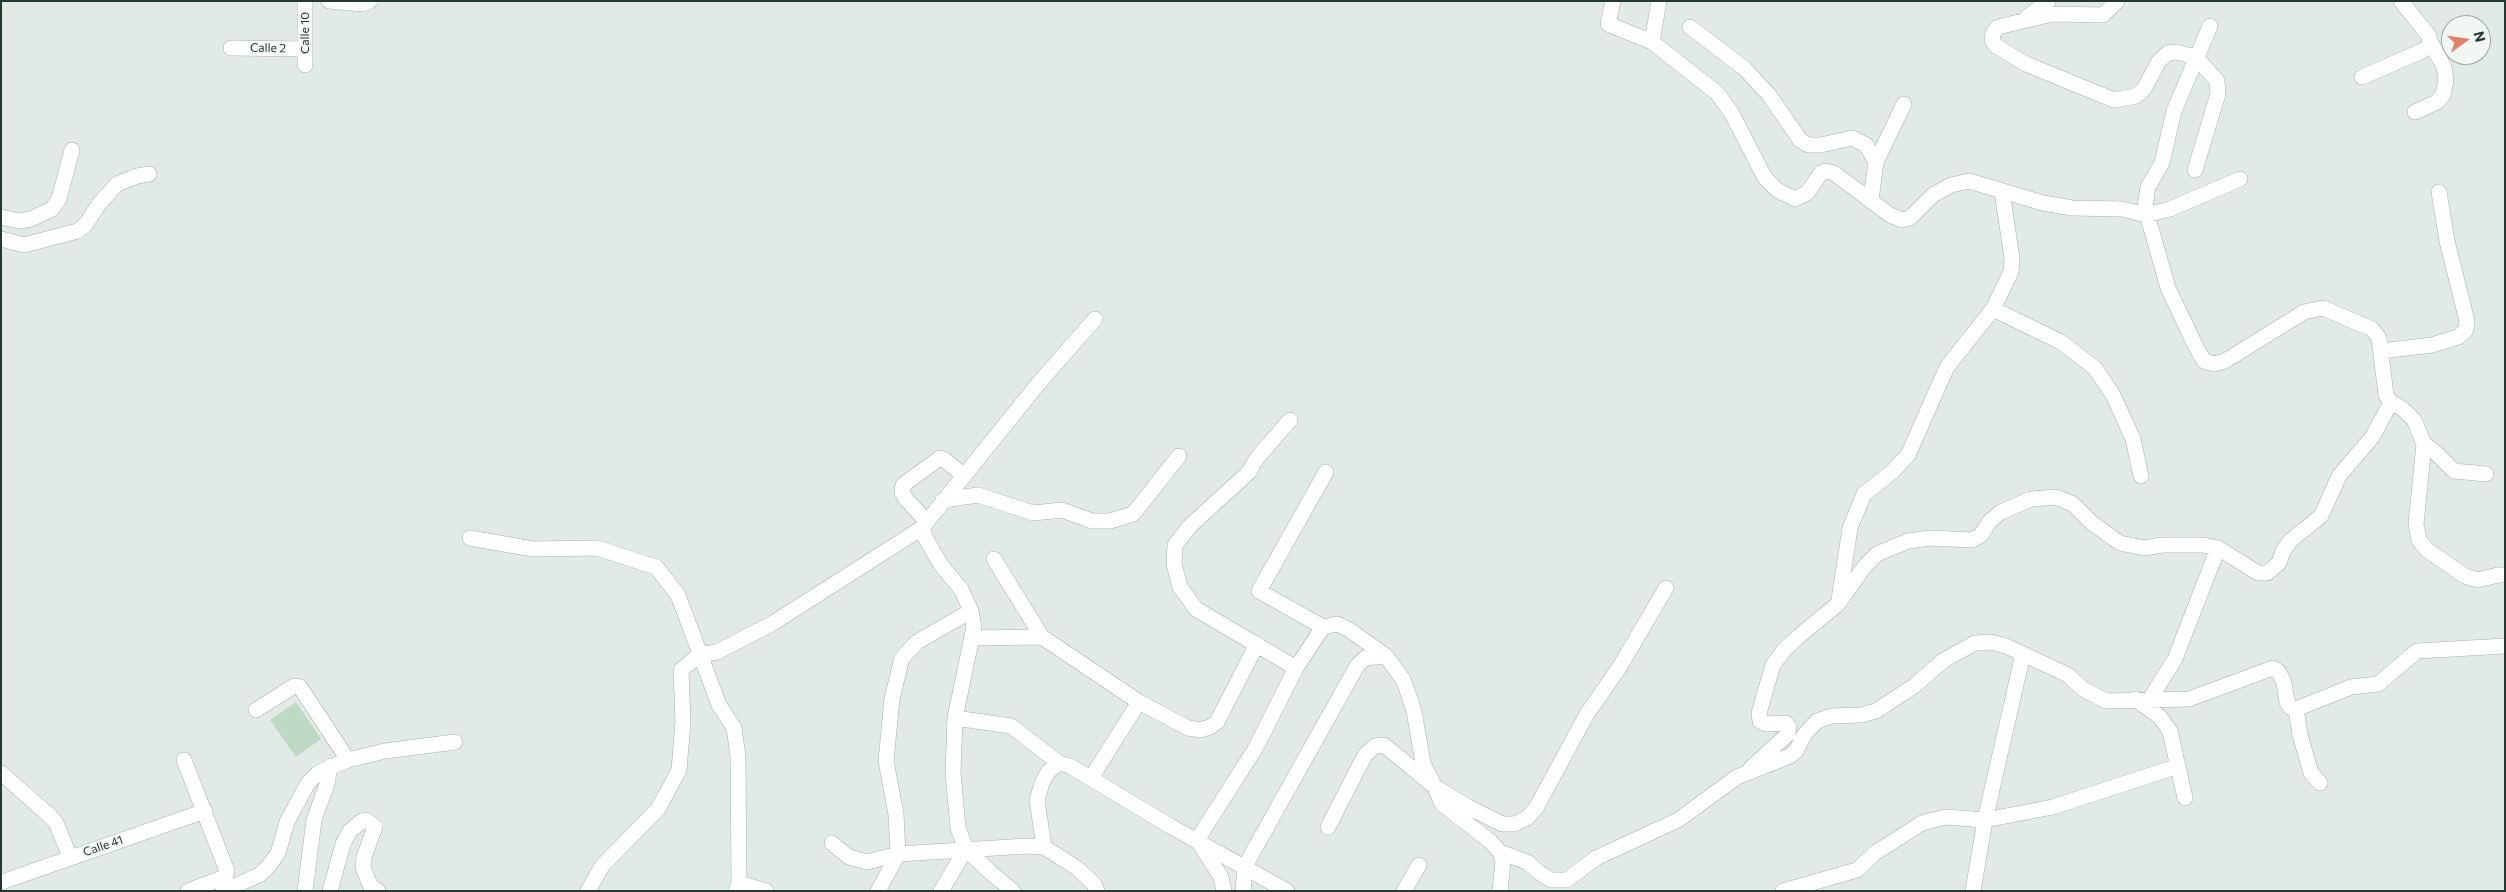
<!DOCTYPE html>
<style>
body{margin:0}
#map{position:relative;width:2506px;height:892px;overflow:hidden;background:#e2eae6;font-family:Commissioner,sans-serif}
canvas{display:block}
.frame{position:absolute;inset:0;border:2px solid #243933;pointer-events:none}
.north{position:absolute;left:2441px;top:15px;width:50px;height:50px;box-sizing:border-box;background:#f2f7f4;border:1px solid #a0aba7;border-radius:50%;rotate:76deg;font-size:14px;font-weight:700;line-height:20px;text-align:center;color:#243933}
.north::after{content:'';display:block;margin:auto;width:18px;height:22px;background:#e0836a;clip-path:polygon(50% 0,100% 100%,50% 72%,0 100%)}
</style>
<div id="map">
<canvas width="2506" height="892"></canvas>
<div class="frame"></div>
<div class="north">N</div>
</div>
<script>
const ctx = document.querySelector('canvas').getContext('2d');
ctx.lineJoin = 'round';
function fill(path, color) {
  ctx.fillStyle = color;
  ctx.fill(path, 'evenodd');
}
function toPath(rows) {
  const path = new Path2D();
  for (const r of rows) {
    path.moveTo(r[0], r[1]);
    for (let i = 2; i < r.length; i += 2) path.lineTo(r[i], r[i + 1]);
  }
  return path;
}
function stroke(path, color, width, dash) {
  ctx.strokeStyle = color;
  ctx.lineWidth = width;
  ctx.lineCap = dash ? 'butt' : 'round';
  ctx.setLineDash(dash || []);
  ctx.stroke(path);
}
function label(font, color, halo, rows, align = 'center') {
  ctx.font = font + ' Commissioner,sans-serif';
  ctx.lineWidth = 4;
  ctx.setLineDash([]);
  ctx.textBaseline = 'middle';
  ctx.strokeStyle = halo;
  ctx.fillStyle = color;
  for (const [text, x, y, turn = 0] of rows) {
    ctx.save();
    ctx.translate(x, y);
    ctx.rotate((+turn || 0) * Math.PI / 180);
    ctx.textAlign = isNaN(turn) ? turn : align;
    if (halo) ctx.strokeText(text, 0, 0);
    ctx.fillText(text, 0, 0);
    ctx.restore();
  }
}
fill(toPath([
 [296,702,321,739,296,757,270,720]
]), '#bed9c4');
const minor = toPath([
 [329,1,363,4,370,1],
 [1613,1,1608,24,1652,42,1717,93,1731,112,1765,178,1777,190,1795,199,1807,193,1821,173,1826,171,1834,173,1890,215,1902,220,1910,218,1933,195,1951,185,1969,181,2043,203,2072,208,2122,209,2146,215,2170,209,2240,179],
 [2117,1,2103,15,2052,14,1998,27,1993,33,1992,40,1996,46,2026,64,2114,100,2136,96,2144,89,2159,61,2168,53,2176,52,2196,57,2217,81,2218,94,2195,170],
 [2026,18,2048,1],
 [2210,26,2174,111,2162,163,2148,187,2145,207,2168,288,2196,347,2204,361,2214,364,2225,361,2304,312,2323,308,2372,329,2379,338,2386,395,2391,402,2403,409,2414,420,2424,444,2416,524,2419,540,2427,550,2465,576,2478,580,2498,575,2505,575],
 [1690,27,1744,68,1769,95,1800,140,1808,145,1821,145,1852,138,1866,145,1876,162],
 [1652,42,1659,1],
 [231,48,305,49],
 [305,65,305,1],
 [2362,77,2422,51,2430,45,2429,36,2401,1],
 [2415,112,2437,102,2443,95,2446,80,2444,67,2430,41],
 [1871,200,1876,162,1904,104],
 [1,217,19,221,31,219,52,209,59,199,72,150],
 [1,239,24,245,78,231,86,224,99,204,117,184,137,176,149,174],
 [1993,309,2061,342,2095,368,2113,395,2133,439,2141,476],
 [2381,351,2432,345,2458,337,2466,330,2467,321,2447,241,2439,192],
 [1290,420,1257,458,1249,472,1190,526,1175,545,1174,564,1180,587,1196,609,1296,668],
 [2424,444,2435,452,2454,471,2486,474],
 [1326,472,1259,591,1323,627,1337,624,1348,629,1386,656,1404,681,1414,711,1423,763,1435,787,1470,808,1502,824,1514,824,1527,818,1536,808,1587,714,1619,668,1666,588],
 [943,500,978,495,1033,513,1062,510,1092,521,1110,521,1133,514,1179,456],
 [927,522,906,499,902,492,903,485,940,458,945,460,963,475],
 [922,528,926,539,941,565,961,589,971,611,974,627,955,718,953,772,958,828,966,849,991,873,1013,891],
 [470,538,533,549,597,548,656,567,678,595,719,705,734,728,738,756,739,883,736,891],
 [994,559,1042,637],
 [1839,600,1850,528,1864,494,1892,472,1908,455,1947,367,1993,309,2011,272,2012,258,2002,192],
 [972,638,1042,637,1139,702,1188,728,1200,730,1210,727,1217,722,1257,644],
 [2135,699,2160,717,2170,731,2185,798],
 [2150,699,2175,659,2218,548],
 [2296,709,2300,735,2311,773,2320,783],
 [256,710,294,686,300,687,348,760],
 [955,718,1011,726,1059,763,1070,766,1170,826,1287,891],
 [184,760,227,871,226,875,222,878,188,891],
 [1751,768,1788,734,1789,727,1786,723,1766,724,1760,721,1759,713,1773,665,1784,650,1799,636,1838,604,1864,567,1877,554,1908,541,1930,538,1972,540,1981,535,1990,521,2001,512,2031,499,2056,497,2073,504,2092,523,2120,543,2144,548,2162,545,2203,545,2218,548,2258,573,2267,573,2279,563,2283,551,2291,540,2321,516,2339,476,2373,436,2391,402],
 [1,773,51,817,56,823,70,857],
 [1091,778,1139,702],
 [1328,827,1365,755,1375,746,1384,745,1435,787,1442,804,1490,841,1500,852,1503,861,1500,891],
 [832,843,849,857,867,862,898,854,1027,846,1044,847,1077,868,1094,884,1097,891],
 [1044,847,1037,800,1042,783,1048,772,1059,763],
 [1500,852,1527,862,1540,873,1551,880,1567,880,1596,858,1678,820,1737,777,1790,756,1796,751,1804,735,1817,721,1831,716,1861,715,1876,711,1914,686,1944,660,1975,643,1991,642,2006,646,2068,675,2083,689,2106,701,2189,699,2273,668,2279,672,2284,683,2287,702,2291,708,2296,709,2351,687,2378,684,2417,651,2505,646],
 [2,882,205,811],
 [739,883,766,891],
 [223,891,259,875,268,867,278,853,287,822,308,783,318,773,348,760,385,751,455,742],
 [305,891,314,820,327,784,330,766],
 [330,891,343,844,350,831,362,821,366,820,375,827,364,857,363,867,370,885,378,891],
 [588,891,602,866,658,809,679,770,683,722,681,670,699,655,717,652,773,623,922,528,1038,384,1095,319],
 [878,891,898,854,896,814,886,761,892,699,902,658,917,642,971,611],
 [941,891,966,849],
 [1224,891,1221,877,1197,840,1255,749,1296,668,1323,627],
 [1243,891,1245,866,1357,666,1365,658,1386,656],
 [1404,891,1419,865],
 [1783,891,1857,870,1875,853,1922,823,1945,817,1985,820,2053,807,2178,766],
 [1973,891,1985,820,2023,654]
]);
stroke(minor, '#a5b1ad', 16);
stroke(minor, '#fff', 15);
label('12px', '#243933', '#f2f7f4', [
 ["Calle 10",305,33,-90],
 ["Calle 2",268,48,1],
 ["Calle 41",103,846,-19]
]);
</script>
